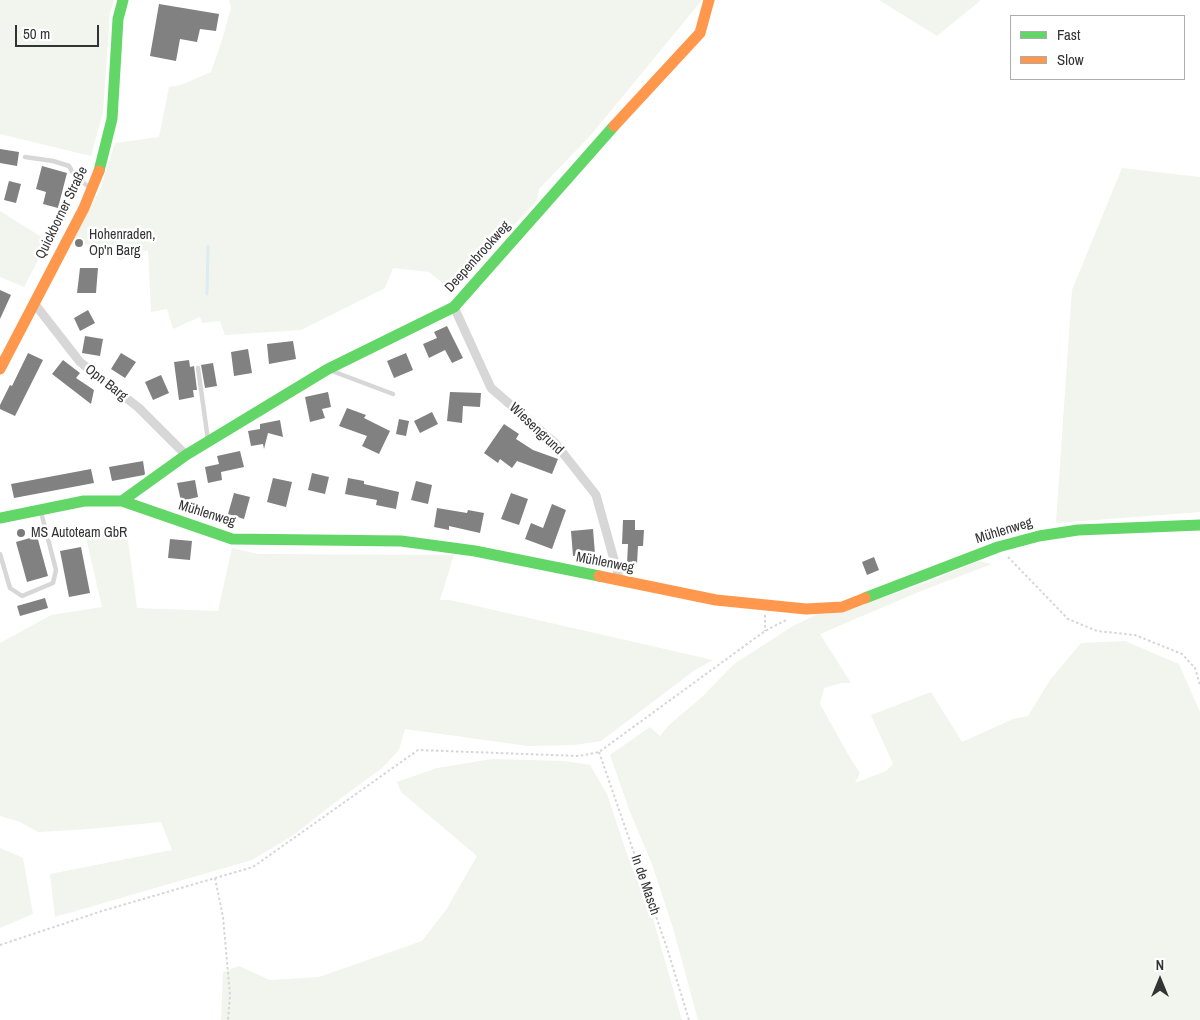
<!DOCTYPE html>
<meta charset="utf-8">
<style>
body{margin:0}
#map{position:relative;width:1200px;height:1020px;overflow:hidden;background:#fff;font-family:"Archivo Narrow",sans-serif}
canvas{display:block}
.legend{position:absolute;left:1010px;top:15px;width:175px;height:65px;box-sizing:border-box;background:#fff;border:1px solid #adadad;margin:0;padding:6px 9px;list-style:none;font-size:15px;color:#333}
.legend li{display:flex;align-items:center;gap:10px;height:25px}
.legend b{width:25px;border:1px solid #adadad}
.north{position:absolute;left:1135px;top:955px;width:50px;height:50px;-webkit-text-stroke:4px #fff;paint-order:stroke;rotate:0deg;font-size:14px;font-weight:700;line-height:20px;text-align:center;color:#333}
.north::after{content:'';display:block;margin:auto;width:18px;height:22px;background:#333;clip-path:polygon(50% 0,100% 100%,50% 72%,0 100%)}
.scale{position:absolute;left:15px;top:25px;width:84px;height:22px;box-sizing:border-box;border:2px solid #333;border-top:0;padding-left:6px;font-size:15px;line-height:18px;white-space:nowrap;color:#333;-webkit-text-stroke:4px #fff;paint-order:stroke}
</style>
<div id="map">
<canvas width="1200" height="1020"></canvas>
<ul class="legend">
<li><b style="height:6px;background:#63d668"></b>Fast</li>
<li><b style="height:6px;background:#ff974d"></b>Slow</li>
</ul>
<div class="north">N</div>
<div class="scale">50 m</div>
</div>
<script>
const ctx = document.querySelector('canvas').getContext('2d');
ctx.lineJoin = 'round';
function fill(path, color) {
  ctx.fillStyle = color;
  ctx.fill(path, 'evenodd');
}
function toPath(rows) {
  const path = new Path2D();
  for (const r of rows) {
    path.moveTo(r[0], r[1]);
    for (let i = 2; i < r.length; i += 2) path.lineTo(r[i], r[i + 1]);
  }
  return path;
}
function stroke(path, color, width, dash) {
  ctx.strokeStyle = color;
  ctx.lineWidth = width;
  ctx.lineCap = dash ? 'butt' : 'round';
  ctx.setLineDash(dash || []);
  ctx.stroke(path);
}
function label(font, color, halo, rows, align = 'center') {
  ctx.font = font + ' "Archivo Narrow",sans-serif';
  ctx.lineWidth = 5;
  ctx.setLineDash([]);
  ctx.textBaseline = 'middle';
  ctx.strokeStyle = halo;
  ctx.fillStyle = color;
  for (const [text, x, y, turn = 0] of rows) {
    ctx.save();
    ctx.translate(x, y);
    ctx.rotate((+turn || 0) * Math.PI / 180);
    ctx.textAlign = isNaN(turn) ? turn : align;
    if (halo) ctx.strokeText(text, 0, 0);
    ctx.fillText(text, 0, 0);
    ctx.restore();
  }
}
fill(toPath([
 [0,0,114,0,110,13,103,112,91,156,0,134],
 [229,0,702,0,591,135,539,189,537,201,451,290,429,272,393,268,385,288,301,330,225,335,220,321,202,323,200,317,173,329,167,309,151,312,148,250,121,260,74,239,101,187,115,143,159,137,169,87,181,85,211,72,222,40,231,8],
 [879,0,981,0,937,36],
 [1122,168,1200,177,1200,512,1056,523,1072,290],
 [0,211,48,241,24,287,0,277],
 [126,525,137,608,218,611,232,548,258,554,454,555,440,600,450,600,713,660,695,670,601,741,574,745,528,746,405,729,399,750,382,768,333,804,295,834,252,860,55,917,50,874,172,850,161,822,90,829,38,832,20,822,0,816,0,643,51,615,102,607,84,529],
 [979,561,992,564,921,591,820,634,851,683,841,683,824,688,820,704,849,756,860,773,855,783,886,771,893,764,871,715,931,692,962,742,1013,719,1028,716,1050,680,1081,643,1125,641,1179,664,1200,712,1200,1020,698,1020,673,928,652,864,630,812,610,755,650,727,660,736,669,725,702,697,734,664,793,626,822,612,864,604,928,582],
 [492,759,564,761,590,765,607,794,628,857,653,919,682,1020,221,1020,223,972,239,966,270,980,319,977,422,941,446,910,477,856,401,792,397,782,437,768],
 [0,848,23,858,33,914,0,928]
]), '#f1f5ed');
stroke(toPath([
 [207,294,208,246]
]), '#ddebf3', 3);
fill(toPath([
 [159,4,219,14,216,31,200,29,197,42,180,39,176,61,150,56],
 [0,149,19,152,17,166,0,163],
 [42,166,67,173,58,208,43,204,46,192,36,189],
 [9,181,21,184,16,203,4,200],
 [80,268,98,268,96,293,77,293],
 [0,290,11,295,0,319],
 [88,310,95,323,80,331,74,318],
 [447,326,463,358,452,363,445,350,429,358,423,344,437,338,434,332],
 [85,336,103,339,100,356,82,353],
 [293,341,296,359,269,364,267,344],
 [248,349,252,373,234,376,231,352],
 [28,353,43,360,15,416,0,409,0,405,10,385,12,386],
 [121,353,136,362,125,378,111,369],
 [406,353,413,370,394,378,387,361],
 [63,360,80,373,76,378,94,390,91,404,52,374],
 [189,360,190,367,194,366,197,390,193,390,194,397,179,400,174,362],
 [213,363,217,386,205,388,201,365],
 [161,375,169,393,153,400,145,382],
 [328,392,331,407,322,409,325,418,310,422,305,397],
 [450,392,481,393,480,407,463,406,462,423,447,421],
 [347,408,366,415,364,418,390,431,379,454,362,446,367,436,339,426],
 [432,412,438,424,420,433,414,421],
 [399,419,409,421,406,436,396,434],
 [280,420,283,437,268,433,264,449,263,444,251,446,248,431,260,429,260,424],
 [504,424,519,434,516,439,533,450,558,459,552,474,517,461,512,468,500,459,498,463,484,453],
 [240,451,244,467,221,472,222,480,208,483,205,467,219,464,217,456],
 [143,461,145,474,144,475,112,481,109,467],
 [91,469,94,483,14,498,11,484],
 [312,473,329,477,325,494,308,490],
 [273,478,292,482,286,507,267,502],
 [348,478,364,481,364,484,399,492,396,509,376,505,377,500,345,494],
 [195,480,198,497,181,501,177,483],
 [416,481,432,485,428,504,411,500],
 [234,493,250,497,244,519,228,514],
 [511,493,528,499,519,525,501,519],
 [552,504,566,510,552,549,525,539,531,523,543,528],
 [437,508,467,513,468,510,484,513,480,533,449,526,449,530,434,527],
 [623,520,635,520,635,530,644,530,643,546,638,546,637,564,627,564,628,544,622,544],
 [593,529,595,554,573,556,571,531],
 [37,536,48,576,27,582,16,542],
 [170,539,192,541,190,560,168,558],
 [81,547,90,593,69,597,60,551],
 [874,557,879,570,867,575,862,562],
 [45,598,48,608,20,616,17,606]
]), '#818181');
stroke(toPath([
 [1008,557,1068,619,1097,631,1135,635,1182,654,1195,668,1200,685],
 [765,615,765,631],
 [599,752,667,948,689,1020],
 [215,878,223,917,230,995,228,1020],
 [0,945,102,911,253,867,418,750,579,756,599,752,765,631,786,620]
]), '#d6d6d6', 2, [2.5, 2.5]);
stroke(toPath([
 [25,157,53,161,69,166,76,178,91,188],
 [198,368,208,440],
 [332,371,393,394],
 [0,554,10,588,22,596,53,583,56,570,41,512]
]), '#d7d7d7', 4.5);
stroke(toPath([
 [34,303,80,362,139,408,186,455],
 [454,307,491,388,555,443,596,495,620,581]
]), '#d7d7d7', 9);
stroke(toPath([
 [99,171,112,119,118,19,123,0],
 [122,501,186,455,328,369,454,307,614,126],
 [0,518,84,501,122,501,232,539,401,541,475,551,599,576],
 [865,598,998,547,1039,536,1078,530,1200,525]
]), '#63d668', 11);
stroke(toPath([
 [614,126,700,33,709,0],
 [0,369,84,208,99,171],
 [599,576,716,600,806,609,842,607,865,598]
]), '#ff974d', 11);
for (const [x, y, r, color] of [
 [79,243,5,"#7a7a7a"],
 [21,533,5,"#7a7a7a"]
]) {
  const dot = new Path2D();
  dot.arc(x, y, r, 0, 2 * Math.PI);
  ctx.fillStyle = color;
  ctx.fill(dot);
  stroke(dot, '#fff', 2);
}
label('14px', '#333', '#fff', [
 ["Quickborner Straße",62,213,-64],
 ["Deepenbrookweg",478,257,-48],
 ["Opn Barg",106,383,38],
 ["Wiesengrund",536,429,43],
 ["Mühlenweg",207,514,17],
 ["Mühlenweg",1004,531,-17],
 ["Mühlenweg",605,563,11],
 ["In de Masch",645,885,71]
]);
label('14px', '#333', '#fff', [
 ["Hohenraden,",89,235],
 ["Op'n Barg",89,251],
 ["MS Autoteam GbR",31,533]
], 'left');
</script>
